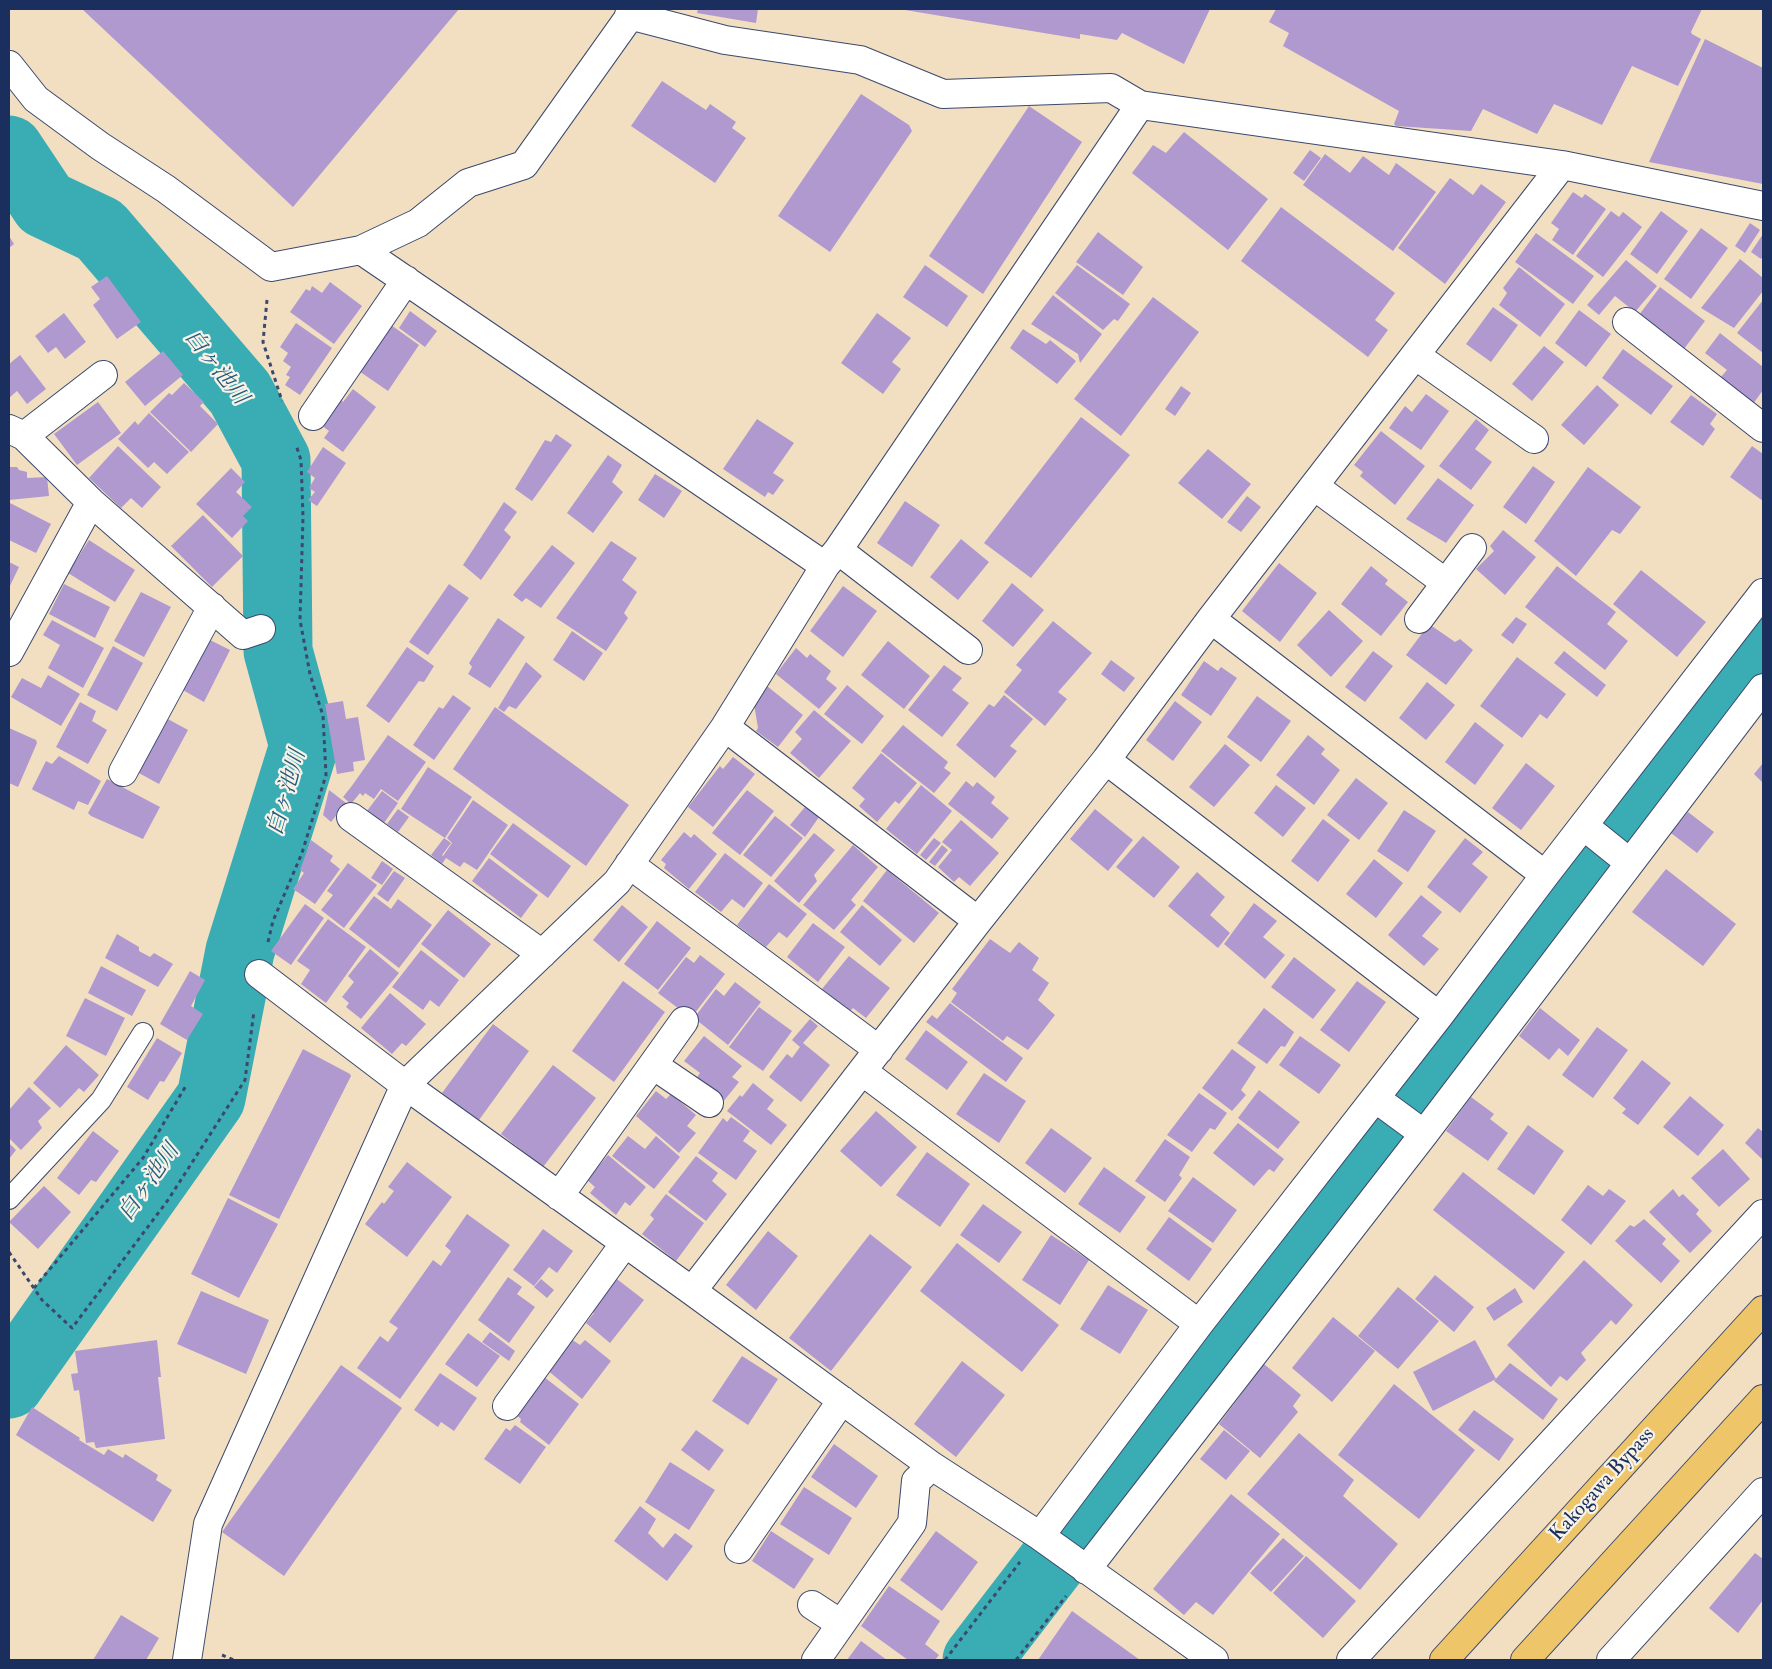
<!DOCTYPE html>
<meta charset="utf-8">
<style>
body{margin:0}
#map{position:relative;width:1772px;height:1669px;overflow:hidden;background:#f2dfc2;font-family:"IM FELL Double Pica",serif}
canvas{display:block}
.frame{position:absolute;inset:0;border:10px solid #1b2f5e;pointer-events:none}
</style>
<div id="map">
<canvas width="1772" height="1669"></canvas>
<div class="frame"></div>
</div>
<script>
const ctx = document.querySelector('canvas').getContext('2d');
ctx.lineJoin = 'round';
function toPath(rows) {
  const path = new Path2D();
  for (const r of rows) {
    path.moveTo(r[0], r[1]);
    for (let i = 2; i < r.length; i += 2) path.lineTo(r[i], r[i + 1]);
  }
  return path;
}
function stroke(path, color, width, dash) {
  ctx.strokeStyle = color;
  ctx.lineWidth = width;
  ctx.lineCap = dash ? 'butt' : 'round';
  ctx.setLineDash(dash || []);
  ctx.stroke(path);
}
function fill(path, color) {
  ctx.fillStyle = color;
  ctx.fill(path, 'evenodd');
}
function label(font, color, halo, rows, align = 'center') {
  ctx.font = font + ' "IM FELL Double Pica","Noto Serif JP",serif';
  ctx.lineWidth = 4.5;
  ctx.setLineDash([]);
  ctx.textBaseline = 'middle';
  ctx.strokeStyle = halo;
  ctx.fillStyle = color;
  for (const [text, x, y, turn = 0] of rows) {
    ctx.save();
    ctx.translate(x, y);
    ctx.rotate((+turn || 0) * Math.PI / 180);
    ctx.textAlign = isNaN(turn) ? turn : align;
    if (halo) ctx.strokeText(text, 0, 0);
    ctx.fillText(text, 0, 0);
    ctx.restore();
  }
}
stroke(toPath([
 [9,150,45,204,100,230,240,393,276,460,278,651,304,746,240,951,211,1098,9,1384],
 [977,1660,1086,1518,1763,643]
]), '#3aacb3', 69);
fill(toPath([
 [82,9,459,9,293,207],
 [698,9,758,9,756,23,697,13],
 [899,9,1210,9,1184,64,1122,33,1117,40,1080,34,1080,39],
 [1276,9,1702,9,1691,32,1692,34,1701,39,1678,86,1632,66,1602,125,1554,104,1537,134,1483,109,1471,131,1396,126,1394,124,1399,111,1283,46,1289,33,1269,22],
 [1705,39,1763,68,1763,184,1649,162],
 [662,81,706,110,710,104,736,122,732,128,746,138,715,183,631,126],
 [861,94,909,125,912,131,830,252,778,216],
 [1029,106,1082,142,983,294,929,256],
 [1184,132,1268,199,1228,250,1132,173,1153,145,1166,153],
 [1310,150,1321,158,1304,181,1293,173],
 [1325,154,1350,173,1363,156,1389,175,1396,163,1436,192,1393,251,1303,185],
 [1450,178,1473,195,1481,184,1506,202,1445,284,1398,248],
 [1573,192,1582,198,1585,194,1606,209,1573,255,1552,240,1559,229,1551,223],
 [1281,207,1395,293,1375,320,1388,330,1368,357,1241,261],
 [1611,211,1619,217,1623,212,1642,227,1603,277,1576,256],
 [1661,211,1688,231,1657,274,1630,254],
 [1750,223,1760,230,1745,253,1735,246],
 [1701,228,1728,248,1691,299,1664,279],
 [1098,232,1143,267,1123,295,1076,262],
 [1536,233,1594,276,1573,304,1515,262],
 [1763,234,1763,256,1761,259,1751,252],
 [9,236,14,244,9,248],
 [1740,259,1763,278,1763,291,1734,328,1701,308],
 [1626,260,1657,286,1635,312,1615,296,1599,315,1587,305],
 [925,265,968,296,947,327,903,297],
 [1077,265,1130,304,1118,321,1114,319,1103,330,1055,293],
 [1519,267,1565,304,1540,337,1499,305,1507,293,1503,288],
 [107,276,141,322,117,339,93,305,100,299,91,287],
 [330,282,362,306,334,344,290,312,306,289,310,291,312,286,322,293],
 [1660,287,1705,321,1684,349,1639,315],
 [1053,295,1102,334,1080,363,1078,354,1031,324],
 [1153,297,1199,332,1121,436,1074,399],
 [1763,300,1763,353,1737,333],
 [1493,307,1518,325,1491,362,1466,344],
 [1579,310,1611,334,1586,367,1555,343],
 [410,311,437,331,425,347,399,328],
 [64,313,86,342,65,359,56,347,48,353,35,336],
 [877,313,911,338,892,362,901,369,883,394,841,363],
 [296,323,332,348,300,395,285,385,290,377,286,375,291,367,283,361,288,353,280,347],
 [391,325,419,345,388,391,359,371],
 [1023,329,1046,344,1050,340,1076,361,1057,384,1010,348],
 [1720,333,1763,367,1763,390,1753,404,1720,378,1727,370,1705,353],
 [1544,346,1564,362,1532,401,1512,384],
 [1623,349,1673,386,1651,415,1602,378],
 [163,351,183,375,145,406,125,382],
 [20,355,46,389,27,404,17,391,9,398,9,364],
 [184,383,204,402,200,406,218,424,191,452,150,412,169,393,172,395],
 [1597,385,1619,405,1584,445,1561,425],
 [1181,386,1191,393,1175,416,1165,409],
 [353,389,376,407,343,452,324,438,329,431,321,425,341,399,343,402],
 [1426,394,1449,411,1421,450,1389,428,1405,406,1412,412],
 [1691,395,1717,414,1710,424,1715,429,1703,446,1670,422],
 [98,402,121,433,77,465,54,434],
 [149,413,189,452,167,474,154,462,148,468,118,439,135,421,138,425],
 [1081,417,1130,455,1031,578,984,543],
 [757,419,794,443,773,473,784,480,773,495,768,492,765,497,723,469],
 [1476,419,1489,430,1475,449,1492,462,1471,490,1439,466],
 [1381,431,1425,466,1395,505,1360,476,1363,472,1354,465],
 [556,434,572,445,532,501,515,489,545,440,551,442],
 [118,446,161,487,142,508,131,498,121,508,89,478],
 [1752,446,1763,454,1763,501,1730,477],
 [323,447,346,463,317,506,308,500,315,492,309,488,315,478,307,472],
 [1208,449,1251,484,1222,519,1178,483],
 [608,455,622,465,612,482,623,492,593,533,567,513],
 [1533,466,1555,482,1526,524,1503,507],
 [9,467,17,467,19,470,27,472,27,478,47,477,49,496,9,500],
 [1588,467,1641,507,1620,534,1612,530,1576,576,1534,541],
 [231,468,245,482,236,492,252,507,243,516,248,521,232,538,196,504],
 [655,474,682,491,664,518,638,500],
 [1438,478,1474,505,1446,543,1406,519],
 [1247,496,1261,507,1241,532,1227,522],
 [905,501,940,525,912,567,877,543],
 [504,502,517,512,504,530,511,537,481,580,463,565],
 [10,503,51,524,36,553,9,540,9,507],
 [203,515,243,556,212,587,171,546],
 [1503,530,1536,557,1505,595,1476,569,1494,551,1490,546],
 [961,539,989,562,958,600,930,577],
 [89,540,135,570,115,602,68,573],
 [611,541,637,558,622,580,637,592,624,613,628,618,606,651,556,618],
 [552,545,575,563,541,608,526,598,522,602,513,595],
 [9,562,19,567,9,588],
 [1279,563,1317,593,1280,642,1242,611],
 [1371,566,1388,580,1385,584,1408,602,1381,636,1341,604],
 [1557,566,1616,612,1607,624,1628,641,1605,670,1525,607],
 [1641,570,1706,622,1677,657,1613,604],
 [1012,583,1044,610,1013,647,982,621],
 [64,584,110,607,95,638,49,614],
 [449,584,469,598,428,655,409,642],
 [843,586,877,611,843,657,810,631],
 [141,592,171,607,144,657,114,641],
 [1329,610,1363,641,1331,677,1297,645],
 [1516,617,1527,624,1513,644,1501,635],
 [498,618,525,637,490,688,468,674,472,667,469,663],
 [52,620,104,648,83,688,48,668,60,645,43,635],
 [1053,621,1092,653,1058,692,1067,699,1045,726,1004,692,1022,670,1016,665],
 [1429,624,1455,642,1460,639,1473,650,1446,685,1406,655],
 [572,631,603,653,584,681,553,660],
 [210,640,230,650,204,702,181,689],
 [888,641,930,676,904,709,861,675],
 [113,646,143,663,117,711,87,695],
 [407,647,434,666,424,682,419,681,389,723,366,706],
 [796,648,807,658,810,654,831,671,826,679,837,688,819,709,776,674],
 [1373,651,1393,666,1365,702,1345,687],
 [1564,651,1606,685,1597,697,1554,663],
 [1517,657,1566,694,1547,719,1540,714,1522,738,1480,706],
 [1111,660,1135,678,1124,692,1101,674],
 [1204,661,1218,671,1221,667,1237,678,1211,716,1181,695],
 [526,662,542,676,516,709,509,706,504,712,498,708],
 [944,665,962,678,952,690,969,703,942,737,908,710],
 [48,675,80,694,61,726,11,697,22,678,41,688],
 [1427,682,1455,705,1426,740,1399,718],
 [847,685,884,716,862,744,824,714],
 [767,686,803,715,778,747,756,731,758,728,754,704],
 [453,695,471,708,434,760,413,745,439,707,443,709],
 [1004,695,1033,719,1010,746,1017,751,995,778,956,745,989,704,994,707],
 [1257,696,1291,721,1261,762,1227,737],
 [343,701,346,719,358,717,365,760,353,762,354,771,337,774,325,704],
 [1175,701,1202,722,1173,761,1146,740],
 [80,702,96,711,92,721,107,730,88,764,56,747],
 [495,707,629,805,586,866,453,769],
 [814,710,851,741,819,778,790,753,802,739,795,732],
 [166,718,188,730,159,784,137,772],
 [1475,722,1504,745,1475,785,1445,762],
 [903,725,948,762,944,768,951,773,934,793,881,751],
 [9,728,36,740,37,743,18,787,9,783],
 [388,735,426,762,398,801,381,789,374,799,365,793,363,796,360,793,351,804,343,797,351,787,358,792,351,787],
 [1308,735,1325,749,1321,754,1340,770,1314,805,1276,775],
 [1225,744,1250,765,1214,807,1189,787],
 [881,753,917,783,899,804,895,801,877,822,859,806,865,799,852,788],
 [59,756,101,781,88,805,78,801,74,810,33,790,32,789,46,761,52,764],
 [733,757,755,774,713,827,688,807,720,766,723,769],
 [1526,763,1555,786,1521,830,1492,808],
 [1763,763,1763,783,1754,774],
 [428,767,472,797,445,838,401,809],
 [1356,778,1388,803,1359,840,1327,815],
 [107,779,160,807,143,839,91,816,88,813],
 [966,781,973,787,977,782,995,797,991,803,1009,818,992,839,948,804],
 [921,785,952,811,917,854,886,829],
 [1276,785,1306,808,1283,837,1254,813],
 [329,790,346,803,331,822,323,815],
 [747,790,774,811,740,855,712,833],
 [382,791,398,803,384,823,367,811],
 [473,800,508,825,477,870,464,862,460,867,446,858,442,864,431,855,444,838,451,843,442,855,443,856,452,843,447,838],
 [805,807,819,817,805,837,790,825],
 [398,809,409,817,398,832,387,824],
 [1095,809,1133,840,1108,871,1070,839],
 [1404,810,1436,831,1408,872,1377,851],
 [1688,812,1714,832,1697,853,1671,833],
 [775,816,803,838,771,877,743,855],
 [1323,819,1350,840,1318,882,1291,861],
 [961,820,999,853,970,886,959,877,954,882,938,867,952,850,942,842],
 [513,823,571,866,548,898,490,854],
 [684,832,691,838,694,834,717,854,689,889,664,868,666,864,661,860],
 [814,833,835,850,814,875,817,881,799,903,774,881],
 [1143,836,1180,867,1154,898,1116,867],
 [934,838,941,843,926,860,920,855],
 [1465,838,1483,852,1472,864,1488,877,1460,913,1427,887],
 [311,840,333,856,330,861,340,869,315,904,293,889,304,873,300,870],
 [853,845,878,867,851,900,856,905,834,930,803,905],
 [942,845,948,850,935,866,929,862],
 [725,853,763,883,744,908,732,899,721,912,695,892],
 [489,858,538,895,521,918,472,881],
 [1374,859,1403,883,1376,918,1346,894],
 [382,861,393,869,382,885,371,878],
 [348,863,377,885,344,928,321,910,333,895,327,891],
 [1666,869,1736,924,1703,966,1632,912],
 [887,870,939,913,914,943,863,901],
 [394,871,405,878,388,902,377,894],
 [1197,872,1225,897,1210,915,1230,933,1218,948,1168,906],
 [769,884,807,914,787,938,779,932,766,947,737,925],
 [1421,895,1442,912,1422,936,1439,949,1424,966,1388,935],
 [374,896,391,909,398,899,432,925,399,968,349,929],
 [1254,903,1277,921,1263,937,1285,955,1265,979,1224,944],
 [305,904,324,918,291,965,271,951],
 [622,905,648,927,619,962,593,940],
 [862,905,902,940,880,966,840,932],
 [448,910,491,944,464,978,421,944],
 [328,919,366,947,326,1003,301,984,310,970,297,961],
 [657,921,691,948,658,990,624,964],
 [813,923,845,947,818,982,787,957],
 [117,934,139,947,139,951,150,957,154,953,173,964,158,987,105,958],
 [990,939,1010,953,1019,942,1039,958,1032,970,1049,983,1038,1000,1055,1015,1028,1050,1007,1036,1003,1041,951,1002,957,993,952,989],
 [370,949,399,973,361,1019,346,1007,349,1003,342,997,354,982,348,976],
 [421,950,459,980,439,1007,430,1000,423,1010,392,987],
 [700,955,725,974,691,1018,658,993,686,957,694,963],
 [849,956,890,988,866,1018,853,1008,850,1011,822,989],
 [1294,957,1336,990,1313,1019,1271,987],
 [101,966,146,990,132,1016,88,993],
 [190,971,205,980,191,1006,203,1014,187,1040,160,1024],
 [623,981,665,1012,614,1082,572,1051],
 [1357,981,1386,1002,1349,1052,1320,1030],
 [735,982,761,1002,728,1045,694,1018,716,989,724,996],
 [390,993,426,1024,406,1046,402,1043,392,1054,361,1028],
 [85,998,125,1018,106,1056,66,1036],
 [950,1003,1023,1058,1006,1082,926,1022,932,1015,937,1019],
 [759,1007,792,1031,763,1071,729,1047],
 [1264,1008,1294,1032,1285,1047,1281,1046,1267,1064,1237,1043],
 [1540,1008,1580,1040,1568,1056,1559,1048,1549,1060,1519,1036],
 [810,1019,818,1026,803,1043,830,1065,801,1102,769,1077,787,1054,792,1058,800,1047,792,1040],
 [493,1024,529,1051,479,1120,442,1093],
 [1597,1027,1628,1050,1593,1098,1562,1075],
 [926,1030,968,1062,947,1090,905,1059],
 [704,1036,742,1066,732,1077,739,1082,723,1102,695,1080,700,1073,684,1061],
 [1300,1036,1341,1065,1319,1094,1279,1065],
 [157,1038,182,1053,164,1082,160,1081,148,1100,127,1087],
 [66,1045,99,1075,84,1092,79,1088,60,1108,33,1083],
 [303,1049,350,1074,351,1076,279,1219,229,1195],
 [1232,1049,1256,1067,1241,1090,1246,1095,1232,1111,1202,1088],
 [1642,1060,1671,1083,1638,1125,1622,1113,1626,1109,1613,1098],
 [553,1065,596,1098,543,1167,501,1134],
 [984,1073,1026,1101,999,1143,956,1114],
 [753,1083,774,1100,767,1109,787,1125,771,1145,727,1111,740,1095,742,1097],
 [29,1087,51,1108,38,1121,42,1128,21,1150,9,1138,9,1110],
 [1259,1090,1300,1122,1278,1149,1238,1118],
 [656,1091,666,1099,671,1094,696,1115,687,1126,696,1133,679,1153,636,1116],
 [1199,1093,1227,1113,1215,1130,1210,1128,1192,1152,1167,1135],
 [1690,1096,1724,1125,1698,1156,1663,1127],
 [1471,1097,1494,1114,1490,1119,1508,1133,1488,1161,1446,1131],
 [876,1111,917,1147,881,1187,840,1151],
 [731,1117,750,1131,743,1141,757,1151,736,1180,698,1153,723,1118,727,1122],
 [1238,1123,1284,1159,1274,1172,1269,1169,1254,1186,1213,1153],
 [1528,1125,1564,1151,1534,1195,1497,1169],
 [1051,1128,1092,1158,1065,1193,1025,1163],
 [1758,1128,1763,1132,1763,1160,1745,1143],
 [93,1131,119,1151,96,1182,91,1180,79,1195,57,1178],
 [628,1136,645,1149,656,1136,680,1157,654,1189,612,1156],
 [1165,1139,1190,1157,1179,1175,1182,1178,1165,1202,1135,1181],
 [9,1143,16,1150,9,1159],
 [1723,1149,1750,1179,1719,1207,1691,1178],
 [927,1152,970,1184,940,1227,896,1195],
 [608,1155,646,1187,630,1206,625,1202,616,1215,590,1193,595,1187,587,1180],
 [696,1156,718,1173,712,1181,727,1194,706,1221,668,1192],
 [407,1162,452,1197,407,1257,365,1224,382,1202,384,1204,394,1191,388,1187],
 [1104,1167,1146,1197,1120,1233,1078,1204],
 [1463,1172,1565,1252,1534,1290,1433,1210],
 [1193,1177,1237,1210,1213,1243,1168,1211],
 [1588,1185,1603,1196,1609,1189,1626,1201,1591,1245,1561,1220],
 [44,1186,71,1212,38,1249,9,1222],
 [1673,1189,1679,1197,1683,1194,1699,1210,1696,1214,1712,1231,1690,1253,1649,1212],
 [666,1194,704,1223,676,1261,642,1234,654,1219,650,1215],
 [228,1198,278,1224,239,1298,191,1274],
 [983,1204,1022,1232,999,1263,960,1235],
 [467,1214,510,1245,400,1399,357,1368,380,1336,388,1342,398,1328,389,1322,433,1260,441,1266,451,1251,445,1246],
 [1169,1217,1212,1249,1189,1281,1146,1249],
 [1644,1219,1666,1239,1662,1244,1680,1261,1661,1283,1615,1241,1630,1225,1634,1227],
 [543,1229,573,1251,557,1273,549,1267,534,1286,513,1270],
 [768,1231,798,1256,756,1310,726,1285],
 [870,1234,912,1267,831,1371,789,1338],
 [1051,1235,1089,1260,1060,1305,1022,1280],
 [957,1243,1059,1325,1022,1372,920,1291],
 [1584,1260,1633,1305,1616,1325,1611,1320,1581,1353,1586,1360,1567,1381,1560,1376,1551,1387,1507,1345],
 [1435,1275,1474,1307,1454,1332,1415,1299],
 [613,1276,644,1300,610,1343,586,1323,594,1313,587,1308],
 [508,1277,522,1287,517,1294,535,1307,509,1343,478,1320],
 [541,1279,554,1290,547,1298,534,1287],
 [1108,1285,1148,1310,1120,1354,1080,1329],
 [1398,1287,1439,1321,1398,1369,1358,1336],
 [1515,1288,1523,1302,1494,1321,1486,1308],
 [201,1291,269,1320,246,1374,177,1344],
 [1333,1317,1375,1351,1332,1402,1292,1368],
 [490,1332,515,1351,509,1361,482,1342],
 [468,1333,500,1356,477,1387,445,1364],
 [571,1339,580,1345,585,1340,611,1361,582,1399,546,1369],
 [157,1340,161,1377,158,1377,165,1439,96,1448,94,1442,86,1443,79,1390,74,1391,71,1374,78,1373,75,1351],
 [1475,1340,1496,1379,1433,1411,1413,1372],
 [742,1356,778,1379,748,1425,712,1401],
 [962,1361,1005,1395,956,1457,914,1424],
 [1510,1363,1558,1399,1543,1420,1494,1381],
 [1264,1364,1301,1395,1293,1406,1298,1412,1260,1458,1219,1424],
 [341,1365,402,1408,284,1576,222,1532],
 [440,1373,477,1398,454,1431,441,1422,438,1427,414,1410],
 [544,1377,579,1404,549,1445,520,1422,521,1419,515,1414],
 [1394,1384,1475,1450,1419,1519,1338,1455],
 [32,1407,80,1438,79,1440,104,1455,108,1449,123,1458,125,1454,158,1475,156,1480,172,1490,153,1522,16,1435],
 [1474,1410,1514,1439,1499,1461,1458,1430],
 [515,1425,546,1447,520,1484,484,1459,506,1428,510,1431],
 [696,1430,724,1450,709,1471,681,1450],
 [1224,1430,1250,1451,1226,1480,1200,1459],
 [1299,1433,1354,1480,1343,1496,1398,1544,1360,1590,1247,1494],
 [834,1444,878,1476,856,1508,811,1477],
 [670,1462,715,1490,689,1530,645,1502],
 [804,1487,852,1518,829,1555,780,1524],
 [1231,1494,1280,1534,1213,1615,1196,1602,1184,1615,1153,1589],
 [640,1506,656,1519,648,1533,663,1548,675,1533,693,1546,667,1581,614,1541],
 [771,1531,814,1559,794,1589,752,1561],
 [936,1531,978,1562,942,1611,900,1580],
 [1283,1538,1304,1556,1271,1592,1250,1573],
 [1755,1553,1763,1559,1763,1600,1738,1633,1709,1608],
 [1306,1556,1356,1601,1323,1638,1273,1593],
 [889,1586,940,1621,925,1644,939,1655,935,1660,908,1660,861,1626],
 [1072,1611,1140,1660,1038,1660],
 [121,1615,159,1638,146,1660,93,1660],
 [861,1641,887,1660,847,1660]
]), '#af99cf');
const lane = toPath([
 [9,1199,101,1100,143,1033]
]);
const street = toPath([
 [629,15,725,40,860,60,943,94,1111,88,1140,105,1562,165,1763,206],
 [9,65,36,99,100,146,166,189,271,267,361,250,418,223,468,183,524,165,635,9],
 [361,250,825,566],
 [1627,322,1763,428],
 [1415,355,1534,439],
 [313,416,406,280],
 [9,429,24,436,91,502,243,635,261,629],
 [24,436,103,375],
 [1314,486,1446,583],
 [838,550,968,650],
 [1211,619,1545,875],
 [1419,619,1472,548],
 [9,652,91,502],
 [725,727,978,921],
 [1106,760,1439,1016],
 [123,772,212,607],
 [351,817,542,954],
 [1584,826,1630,863],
 [629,864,879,1050],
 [259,974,405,1085,692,1291,932,1466,1040,1536,1214,1660],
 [653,1065,709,1103],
 [862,1071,1199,1324],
 [1375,1098,1424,1134],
 [559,1196,684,1021],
 [692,1291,978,921,1106,760,1211,619,1562,165],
 [507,1406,625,1243],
 [1040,1536,1199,1324,1439,1016,1545,875,1763,593],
 [739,1549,842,1400],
 [1086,1570,1424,1134,1763,688],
 [812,1605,841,1624],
 [187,1660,208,1524,405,1085,617,882,725,727,825,566,838,550,1140,105],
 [816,1660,912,1523,916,1481,932,1466],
 [1351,1660,1763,1214],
 [1611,1660,1763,1492]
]);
const highway = toPath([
 [1444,1660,1763,1310],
 [1525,1660,1763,1399]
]);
stroke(lane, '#3b496d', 22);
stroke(street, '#3b496d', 30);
stroke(highway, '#3b496d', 30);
stroke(toPath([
 [267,300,263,342,282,401],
 [268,942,273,921,302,853,326,775,323,716,310,674,300,620,303,517,301,460,296,445],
 [9,1252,42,1300,72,1328,168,1200,245,1080,254,1011],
 [34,1288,143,1158,187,1084],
 [222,1655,234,1660],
 [945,1660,1020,1562],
 [1016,1660,1066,1596]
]), '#3b496d', 3, [4, 4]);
stroke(lane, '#fff', 20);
stroke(street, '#fff', 28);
stroke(highway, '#eec569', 28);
label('21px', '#1b2f5e', '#f7f3e8', [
 ["Kakogawa Bypass",1603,1485,-48]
]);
label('italic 22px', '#265b7c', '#f7f3e8', [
 ["白ヶ池川",215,368,52],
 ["白ヶ池川",288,793,-74],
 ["白ヶ池川",150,1183,-55]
]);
</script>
